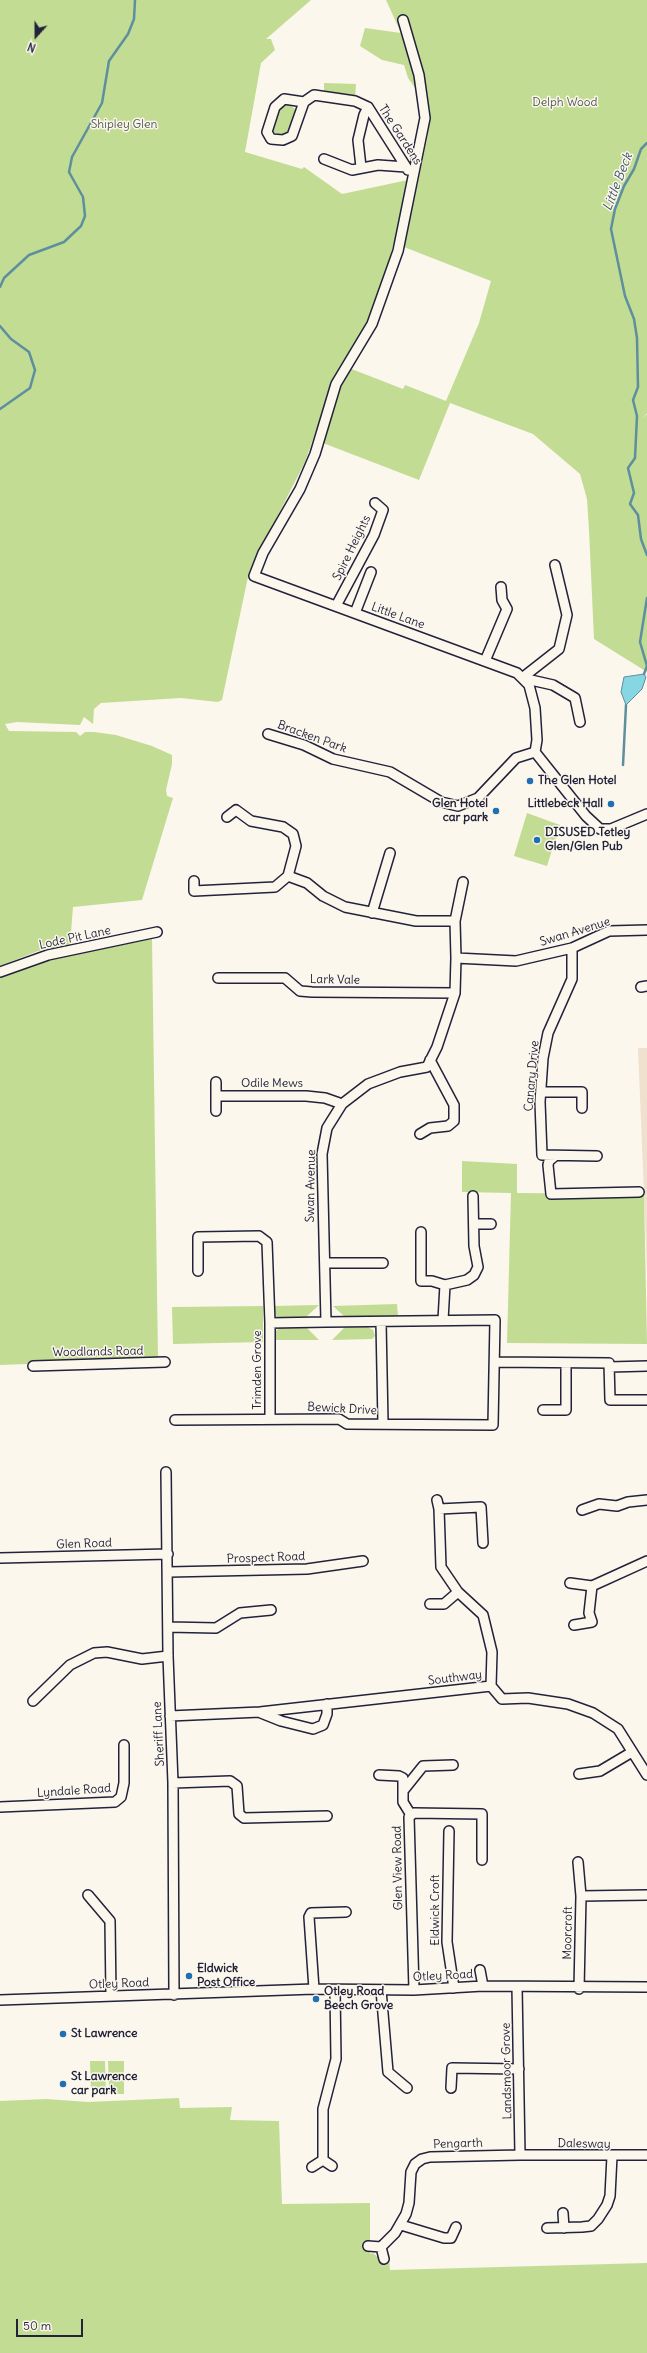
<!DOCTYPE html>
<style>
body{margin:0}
#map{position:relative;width:647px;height:2353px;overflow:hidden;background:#fbf7ec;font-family:Delius,sans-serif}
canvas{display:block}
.north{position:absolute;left:16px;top:16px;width:40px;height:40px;-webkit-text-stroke:3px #fbf7ec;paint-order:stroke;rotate:201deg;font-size:11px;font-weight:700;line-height:16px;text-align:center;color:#22223b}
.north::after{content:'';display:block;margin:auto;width:14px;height:18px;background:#22223b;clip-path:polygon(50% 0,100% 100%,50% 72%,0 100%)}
.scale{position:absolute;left:16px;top:2319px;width:67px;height:18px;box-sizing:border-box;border:2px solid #22223b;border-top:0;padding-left:5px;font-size:12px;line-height:14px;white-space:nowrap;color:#22223b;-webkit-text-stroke:3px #fbf7ec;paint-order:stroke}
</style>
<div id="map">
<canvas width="647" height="2353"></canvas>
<div class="north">N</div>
<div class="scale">50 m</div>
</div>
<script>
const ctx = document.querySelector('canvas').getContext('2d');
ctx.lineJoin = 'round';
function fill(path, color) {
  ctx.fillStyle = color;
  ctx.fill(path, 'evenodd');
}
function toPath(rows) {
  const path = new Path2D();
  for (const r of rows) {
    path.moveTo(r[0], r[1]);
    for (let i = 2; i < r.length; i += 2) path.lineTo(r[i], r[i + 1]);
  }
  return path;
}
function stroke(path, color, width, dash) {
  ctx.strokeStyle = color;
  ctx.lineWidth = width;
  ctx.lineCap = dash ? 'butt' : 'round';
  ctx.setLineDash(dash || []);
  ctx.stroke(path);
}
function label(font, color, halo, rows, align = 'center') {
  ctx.font = font + ' Delius,sans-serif';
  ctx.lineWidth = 3;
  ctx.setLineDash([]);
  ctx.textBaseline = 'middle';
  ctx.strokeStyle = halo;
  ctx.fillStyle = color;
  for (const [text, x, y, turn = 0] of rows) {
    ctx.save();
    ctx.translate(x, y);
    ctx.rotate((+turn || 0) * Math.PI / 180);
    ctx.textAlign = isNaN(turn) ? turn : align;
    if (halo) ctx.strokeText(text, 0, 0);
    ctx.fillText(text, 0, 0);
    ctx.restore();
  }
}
fill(toPath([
 [638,1048,647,1048,647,1274,644,1194]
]), '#f0e0ce');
fill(toPath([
 [0,0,311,0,266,39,271,39,275,50,261,63,245,152,302,169,304,167,342,194,408,180,398,228,376,307,333,382,305,462,249,572,222,700,218,702,181,698,101,703,94,709,93,724,84,717,80,725,17,722,5,724,9,731,76,732,80,736,85,732,94,732,116,735,152,746,172,755,172,764,166,790,167,796,173,798,142,900,73,907,70,945,38,951,0,966],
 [386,0,647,0,647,413,642,419,647,414,647,672,594,639,589,530,587,499,580,474,533,434,450,403,419,480,323,443,338,389,349,368,403,389,405,385,446,401,479,323,491,281,404,247,428,135,430,109,408,78,404,65,382,60,360,46,365,28,401,33],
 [324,83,356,84,355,99,328,93,324,90],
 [289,104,297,111,289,134,282,138,272,134,271,129,279,107],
 [527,813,560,825,547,866,514,856],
 [152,939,158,1359,0,1365,0,976,46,960],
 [462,1161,517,1164,517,1193,644,1194,647,1344,507,1343,511,1193,462,1192],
 [397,1304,398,1316,345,1317,333,1306],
 [319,1305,306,1317,277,1317,273,1312,273,1306],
 [263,1306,263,1342,173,1344,172,1307],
 [306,1327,319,1340,273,1340,275,1332,279,1328],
 [345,1327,368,1327,373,1330,375,1336,372,1339,332,1340],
 [90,2061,105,2061,106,2093,91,2093],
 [108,2061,124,2061,124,2094,109,2094],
 [179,2098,180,2108,232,2107,230,2120,279,2121,282,2204,370,2203,370,2254,373,2253,381,2260,389,2258,390,2270,647,2263,647,2353,0,2353,0,2101,46,2099,88,2102]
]), '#c2dc93');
const water = toPath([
 [644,674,646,677,642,689,626,705,621,692,624,677,644,674]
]);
fill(water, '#86d7e1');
stroke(water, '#5e8f9f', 1);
stroke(toPath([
 [647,143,641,149,634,169,624,186,615,209,611,229,625,296,634,319,637,338,638,387,633,400,637,416,635,458,628,468,634,493,630,504,638,515,641,539,647,555],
 [0,287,4,278,29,255,64,242,81,226,85,216,83,197,69,172,72,157,102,103,109,61,128,34,134,19,135,0],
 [0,326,11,339,29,352,35,370,30,388,0,409],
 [644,674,647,666,640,642,647,598],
 [623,765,626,705]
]), '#5e8f9f', 2.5);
const minor = toPath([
 [403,20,419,75,425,118,398,251,372,324,336,384,315,454,300,489,263,553,254,576,517,673,529,685,535,708,537,740,535,752,586,816,600,829,611,829,647,814],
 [304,102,284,99,275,107,267,132,271,139,283,140,292,136,304,102,314,95,355,101,368,107,364,115,358,140,361,167],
 [368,107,408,170],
 [324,159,352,170,378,165,406,167],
 [336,606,374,535,383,510,375,503],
 [355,613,371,572],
 [485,661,507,609,502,600,501,587],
 [522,678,559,649,567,615,555,565],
 [522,678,553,685,575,698,580,722],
 [268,734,304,745,333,759,390,772,441,802,458,806,478,798,516,758,535,752],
 [227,817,236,810,251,821,283,827,293,834,296,846,288,876],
 [194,881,194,891,275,887,288,876,307,883,323,896,345,907,416,921,455,921,463,882],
 [372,913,390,853],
 [455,921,456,958],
 [572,948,572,979,548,1033,543,1058,540,1102,542,1155,597,1156],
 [0,972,48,955,157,932],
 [218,978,285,978,300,991,312,992,455,993],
 [641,987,647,986],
 [216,1082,216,1096],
 [541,1092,582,1092,582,1108],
 [216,1111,216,1096,306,1096,325,1098,342,1104],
 [420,1134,430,1128,448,1126,454,1121,454,1105,430,1060],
 [555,1156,549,1161,548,1165,551,1194,639,1192],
 [474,1224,491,1224],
 [421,1232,421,1281,432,1281,445,1285],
 [325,1263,383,1263],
 [198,1271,198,1237,259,1236,267,1242,270,1323,270,1418],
 [443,1320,445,1285,467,1280,474,1275,478,1267,474,1246,473,1196],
 [381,1322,383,1423],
 [270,1323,326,1322],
 [495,1362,609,1363,610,1400,647,1400],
 [33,1366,165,1362],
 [609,1367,647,1366],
 [543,1410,566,1410,566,1363],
 [175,1420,339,1419,347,1424,493,1425,495,1320,326,1322,322,1154,327,1128,342,1104,368,1084,400,1072,427,1067,437,1047,455,993,456,958,516,961,572,948,609,931,647,930],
 [166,1472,168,1656,173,1783,174,1995],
 [437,1500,439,1509,441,1567,458,1592,483,1615,492,1652,491,1686],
 [439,1509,481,1507,483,1543],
 [582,1510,599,1504,617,1506,628,1502,647,1500],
 [0,1558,168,1554],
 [169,1572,307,1569,363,1561],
 [570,1583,592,1586],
 [430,1604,444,1604,458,1592],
 [574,1625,592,1622,589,1613,592,1586,647,1561],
 [168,1627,216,1628,240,1613,271,1610],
 [33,1701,70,1665,94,1653,107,1652,142,1659,168,1656],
 [261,1713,281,1721,313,1729,323,1725,327,1714,327,1704],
 [170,1716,260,1712,491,1686,502,1699,528,1698,568,1704,593,1713,618,1729,647,1775],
 [579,1774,600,1771,632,1752],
 [379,1775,399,1776,403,1778,403,1791],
 [173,1783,230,1781,237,1786,239,1814,244,1818,327,1816],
 [0,1807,115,1802,121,1797,124,1783,124,1745],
 [411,1815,403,1802,403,1791,423,1766,453,1765],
 [449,1831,447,1942,454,1988],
 [578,1862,581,1896],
 [88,1895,110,1921,111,1996],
 [480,1970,483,1986],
 [517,1987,520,2155],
 [314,1989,309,1917,311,1913,346,1912],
 [579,1989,581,1896,647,1895],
 [381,1990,388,2072,407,2088],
 [414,1990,409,1817,414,1813,482,1814,482,1860],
 [0,2000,314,1989,414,1990,483,1986,647,1987],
 [451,2088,452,2068,519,2069],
 [332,2166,323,2160,323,2109,336,2059,335,1990],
 [312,2167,323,2160],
 [563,2213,564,2228],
 [401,2225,444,2238,451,2238,456,2227],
 [547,2228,582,2227,591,2226,598,2219,607,2205,610,2196,612,2156],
 [368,2246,381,2247],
 [384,2259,381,2247,395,2233,406,2214,409,2203,411,2172,415,2164,422,2159,430,2157,520,2155,647,2155]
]);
stroke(minor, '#22223b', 12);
stroke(minor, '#fbf7ec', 9);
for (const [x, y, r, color] of [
 [530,781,4,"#1f6fb2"],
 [611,804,4,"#1f6fb2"],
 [496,811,4,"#1f6fb2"],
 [537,840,4,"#1f6fb2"],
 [189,1976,4,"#1f6fb2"],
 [316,1999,4,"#1f6fb2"],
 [63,2034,4,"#1f6fb2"],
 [63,2084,4,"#1f6fb2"]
]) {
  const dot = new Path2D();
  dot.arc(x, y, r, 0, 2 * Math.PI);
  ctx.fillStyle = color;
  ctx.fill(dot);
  stroke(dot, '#fbf7ec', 1.5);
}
label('12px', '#525a55', '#fbf7ec', [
 ["Delph Wood",565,103],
 ["Shipley Glen",124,125]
]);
label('12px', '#22223b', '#fbf7ec', [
 ["The Gardens",400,135,57],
 ["Spire Heights",352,548,-64],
 ["Little Lane",398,616,20],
 ["Bracken Park",312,737,20],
 ["Swan Avenue",575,932,-17],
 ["Lode Pit Lane",75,938,-12],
 ["Lark Vale",335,980,1],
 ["Canary Drive",532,1076,-85],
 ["Odile Mews",272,1084],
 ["Swan Avenue",311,1186,-89],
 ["Woodlands Road",98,1352,-1],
 ["Trimden Grove",258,1370,-90],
 ["Bewick Drive",342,1409,3],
 ["Glen Road",84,1544,-2],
 ["Prospect Road",266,1558,-2],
 ["Southway",455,1678,-7],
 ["Sheriff Lane",159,1734,-93],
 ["Lyndale Road",74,1791,-4],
 ["Glen View Road",398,1868,-91],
 ["Eldwick Croft",436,1910,-90],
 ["Moorcroft",568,1933,-89],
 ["Otley Road",443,1976,-3],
 ["Otley Road",119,1984,-2],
 ["Landsmoor Grove",507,2071,-91],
 ["Pengarth",458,2144,-2],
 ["Dalesway",584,2144,1]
]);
label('bold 12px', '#22223b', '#fbf7ec', [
 ["The Glen Hotel",538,781],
 ["Glen Hotel",488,804,"right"],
 ["car park",488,818,"right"],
 ["Littlebeck Hall",603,804,"right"],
 ["DISUSED Tetley",545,833],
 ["Glen/Glen Pub",545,847],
 ["Eldwick",197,1969],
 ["Post Office",197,1983],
 ["Otley Road",324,1992],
 ["Beech Grove",324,2006],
 ["St Lawrence",71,2034],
 ["St Lawrence",71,2077],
 ["car park",71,2091]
], 'left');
label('italic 13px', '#40586d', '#fbf7ec', [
 ["Little Beck",618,182,-69]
]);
</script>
